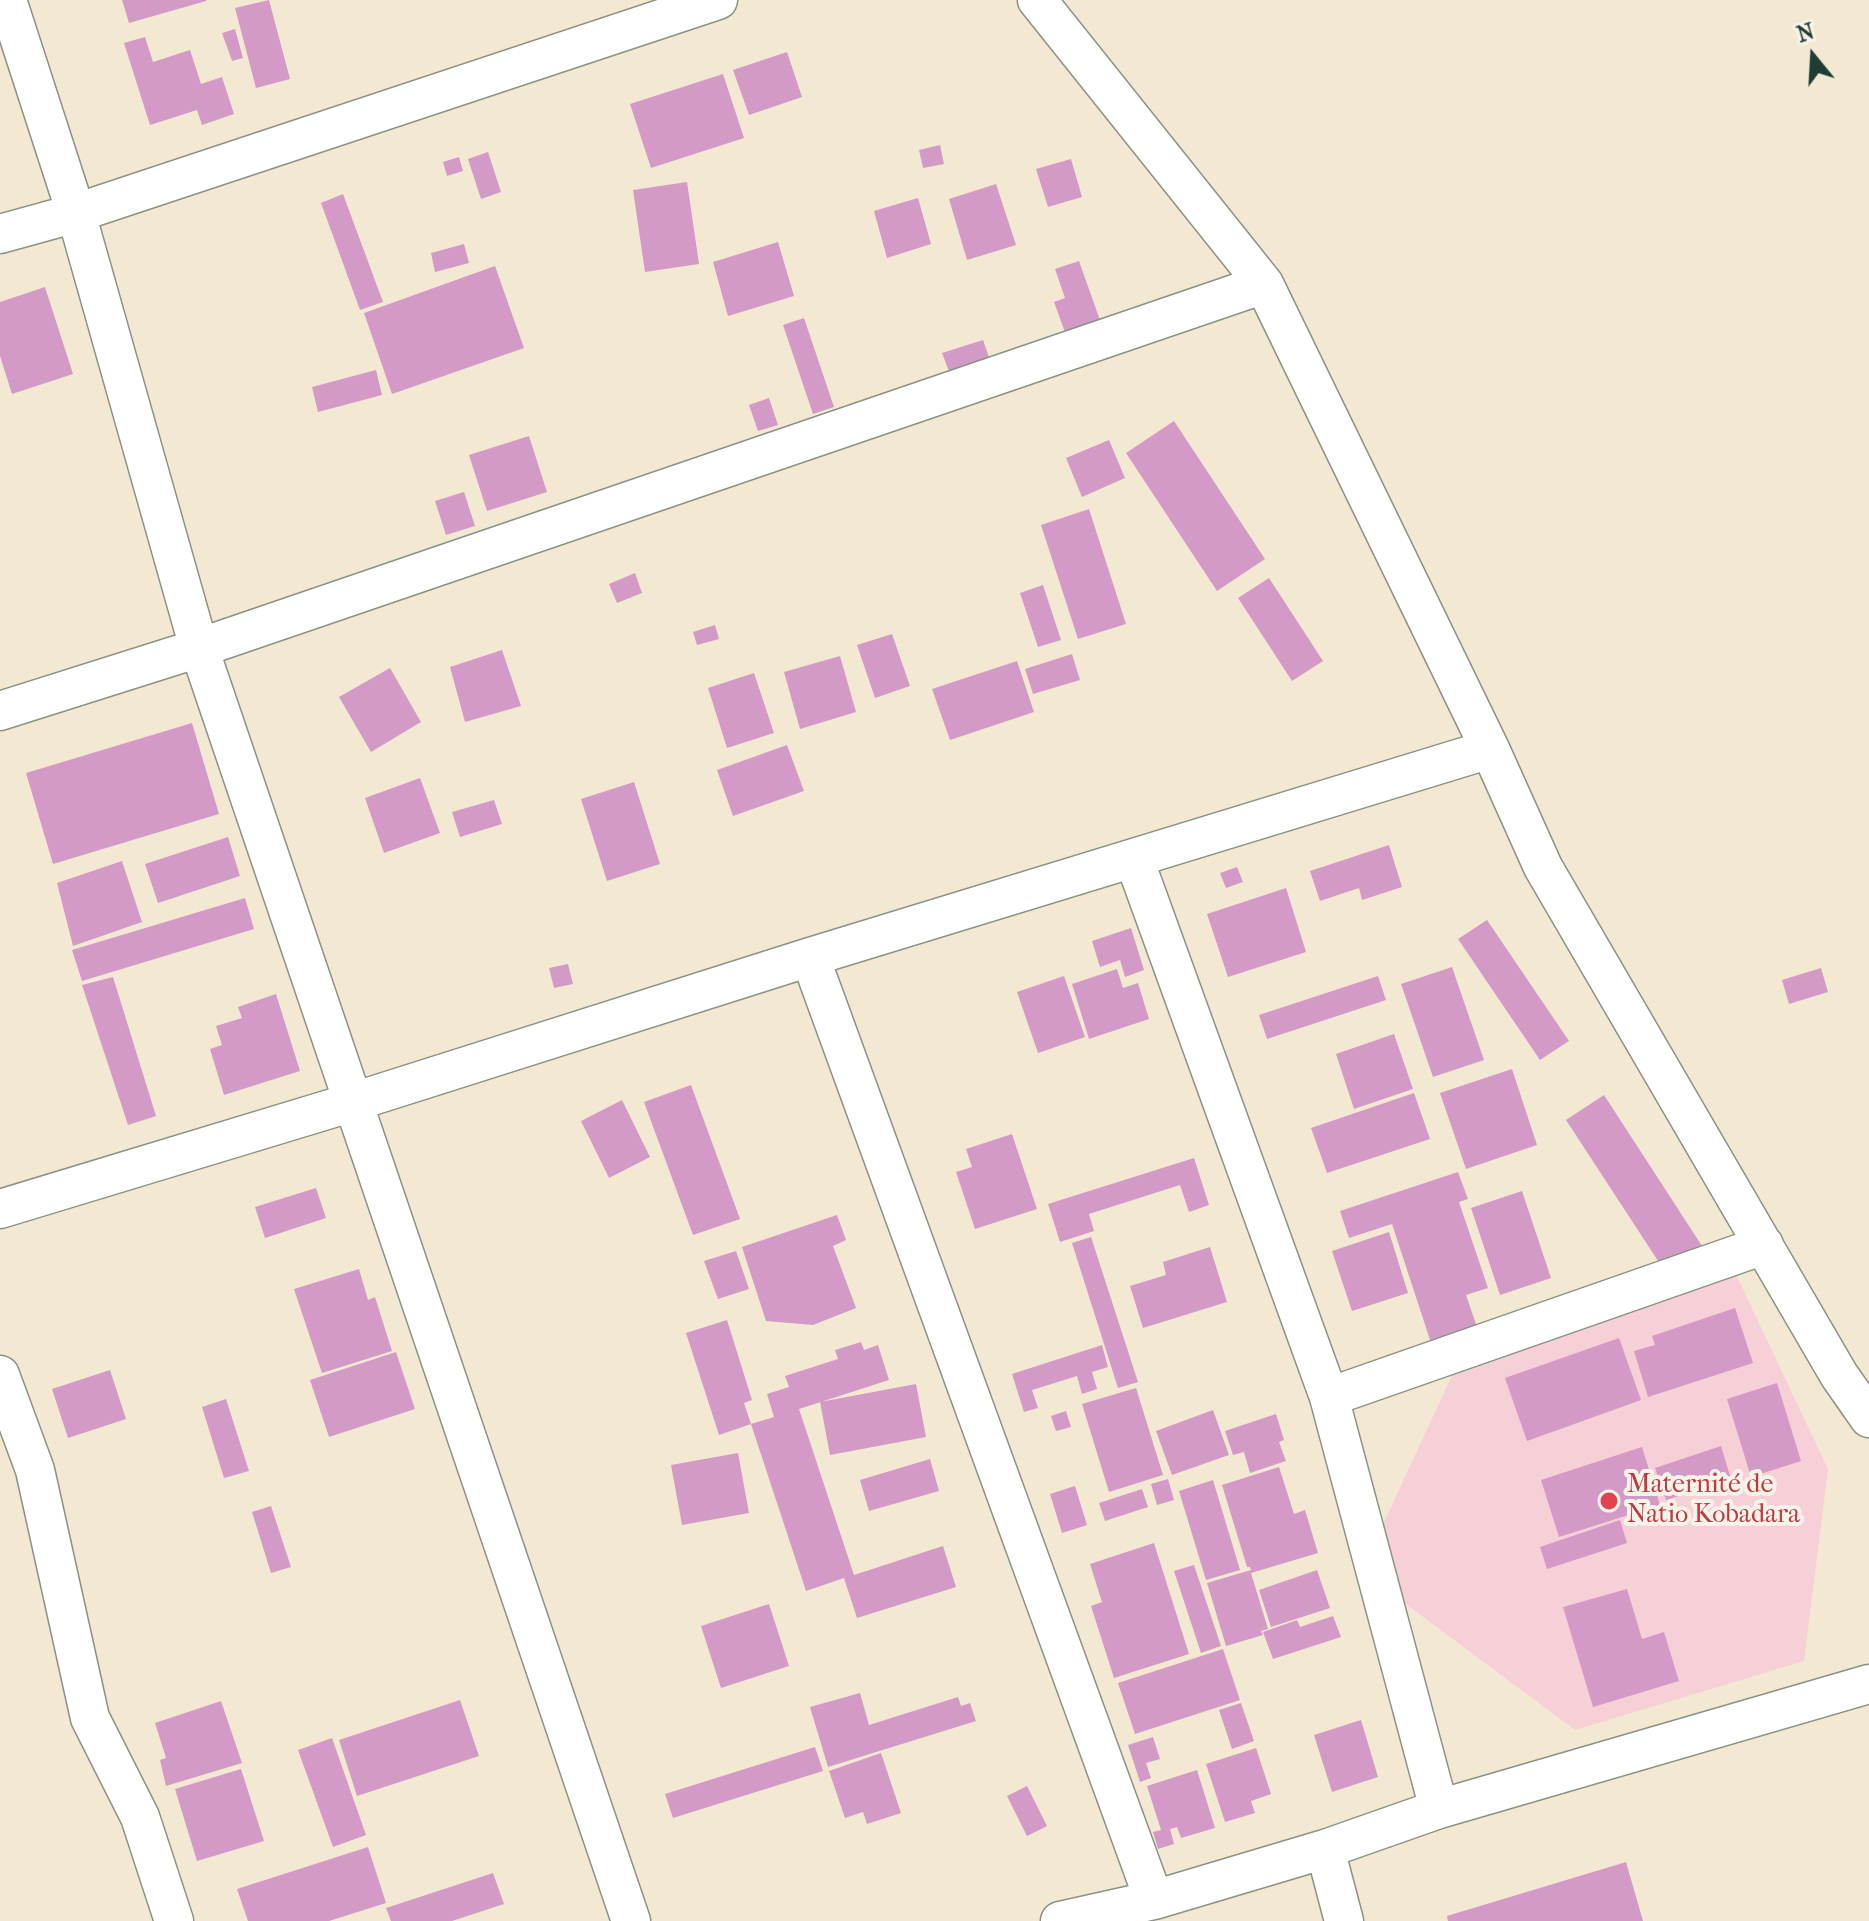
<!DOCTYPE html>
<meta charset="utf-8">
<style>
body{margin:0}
#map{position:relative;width:1869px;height:1921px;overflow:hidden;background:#f3e9d3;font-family:"IM FELL French Canon",serif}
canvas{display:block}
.north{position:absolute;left:1773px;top:16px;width:80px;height:80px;-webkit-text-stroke:6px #f7f3e8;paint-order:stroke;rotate:342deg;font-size:22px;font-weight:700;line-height:32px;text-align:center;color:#1f3d34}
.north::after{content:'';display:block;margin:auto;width:28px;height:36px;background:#1f3d34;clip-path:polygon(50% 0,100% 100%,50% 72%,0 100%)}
</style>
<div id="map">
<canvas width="1869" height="1921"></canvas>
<div class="north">N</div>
</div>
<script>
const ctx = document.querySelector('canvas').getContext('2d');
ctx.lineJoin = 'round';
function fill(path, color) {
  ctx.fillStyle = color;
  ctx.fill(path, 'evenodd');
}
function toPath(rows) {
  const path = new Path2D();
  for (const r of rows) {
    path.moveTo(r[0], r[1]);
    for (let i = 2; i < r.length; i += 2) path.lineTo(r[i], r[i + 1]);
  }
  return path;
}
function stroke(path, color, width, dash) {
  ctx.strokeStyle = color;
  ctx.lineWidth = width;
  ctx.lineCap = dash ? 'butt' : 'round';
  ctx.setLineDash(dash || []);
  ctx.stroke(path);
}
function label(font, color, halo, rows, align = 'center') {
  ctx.font = font + ' "IM FELL French Canon",serif';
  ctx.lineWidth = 8;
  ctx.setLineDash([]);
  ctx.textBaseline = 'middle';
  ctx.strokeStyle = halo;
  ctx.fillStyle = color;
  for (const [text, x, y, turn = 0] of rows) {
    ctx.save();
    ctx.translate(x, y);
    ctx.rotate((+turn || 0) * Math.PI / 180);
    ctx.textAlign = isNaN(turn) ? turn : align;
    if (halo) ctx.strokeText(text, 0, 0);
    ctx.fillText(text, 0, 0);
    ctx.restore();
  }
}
fill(toPath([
 [1732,1266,1828,1469,1804,1661,1575,1730,1403,1602,1379,1533,1454,1371]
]), '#f6cfd7');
fill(toPath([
 [122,0,206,0,206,1,129,23],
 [269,0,290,79,256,88,235,8],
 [235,29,243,58,232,61,222,33],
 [145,37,153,62,190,50,201,84,222,77,234,114,202,125,197,110,150,125,124,43],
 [787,52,802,97,749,115,733,70],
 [723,74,744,138,651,168,630,104],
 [940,145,944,164,923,168,919,150],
 [488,152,501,192,481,199,468,159],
 [459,157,463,171,447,176,443,162],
 [1071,159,1082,197,1048,207,1036,169],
 [687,182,699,264,645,272,633,190],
 [996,184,1016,245,967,260,949,199],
 [343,194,383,302,360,310,321,203],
 [918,198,931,244,887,258,874,211],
 [778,242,794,296,728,316,713,262],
 [464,244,469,263,435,272,431,253],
 [1079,261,1101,323,1066,335,1054,302,1065,298,1055,269],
 [495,266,524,348,392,394,364,313],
 [45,287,73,374,12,394,0,356,0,302],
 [804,318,834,407,813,414,783,325],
 [983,340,992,366,952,379,942,353],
 [376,370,382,395,318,412,312,387],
 [769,398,778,425,758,431,749,405],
 [1174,421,1265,559,1217,591,1126,453],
 [529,436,547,492,487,511,469,455],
 [1109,440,1125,478,1082,497,1066,458],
 [464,492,475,526,446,535,435,501],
 [1089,509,1126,624,1078,639,1041,525],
 [635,573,642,593,617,603,609,584],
 [1269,578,1323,661,1292,681,1238,598],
 [1043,585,1061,640,1038,647,1020,593],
 [715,625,719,639,697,645,693,632],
 [892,634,910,686,875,698,857,645],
 [502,650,521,706,465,722,450,667],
 [1072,654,1080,680,1033,694,1025,669],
 [840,656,856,712,800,729,784,672],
 [1017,661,1034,712,950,740,932,689],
 [390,668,421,722,371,752,339,697],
 [754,673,774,733,727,748,708,688],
 [192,723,219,814,53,864,26,773],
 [787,745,804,791,733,816,717,770],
 [420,778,440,833,384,853,365,798],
 [634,782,660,864,607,881,581,799],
 [494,800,502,824,460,837,452,812],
 [228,837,240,876,158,903,145,864],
 [1389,845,1402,887,1362,900,1359,888,1320,901,1310,871],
 [122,861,142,922,73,946,57,883],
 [1237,867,1243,882,1226,888,1220,873],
 [1286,888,1306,952,1228,977,1207,914],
 [245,898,254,929,82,981,72,950],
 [1487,920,1569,1041,1540,1060,1458,939],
 [1131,928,1144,970,1125,977,1120,960,1100,967,1092,941],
 [568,964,573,984,554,988,549,968],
 [1452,967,1484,1060,1433,1077,1401,984],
 [1821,968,1828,992,1789,1004,1782,980],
 [1117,969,1123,988,1138,983,1149,1019,1089,1039,1072,984],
 [1064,976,1085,1037,1038,1053,1017,992],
 [1378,976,1386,1000,1267,1039,1259,1015],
 [113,977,156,1116,128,1125,82,985],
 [276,994,300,1071,224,1095,210,1049,222,1045,216,1026,242,1018,238,1007],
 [1394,1034,1413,1089,1354,1109,1336,1054],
 [1512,1069,1537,1145,1466,1169,1440,1093],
 [691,1085,740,1219,693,1235,644,1102],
 [1414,1093,1430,1139,1327,1173,1311,1128],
 [1604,1095,1702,1246,1664,1270,1566,1120],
 [622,1100,650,1157,609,1178,581,1121],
 [1012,1134,1037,1209,975,1229,956,1172,972,1167,966,1149],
 [1194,1158,1209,1205,1189,1212,1180,1185,1089,1214,1094,1231,1060,1242,1048,1204],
 [1458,1172,1468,1199,1459,1202,1488,1288,1466,1295,1479,1333,1433,1349,1392,1224,1349,1238,1340,1211],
 [316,1188,326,1218,265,1238,255,1207],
 [1522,1191,1551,1278,1500,1295,1471,1208],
 [837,1215,846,1240,833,1246,856,1308,813,1325,766,1321,742,1247],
 [1389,1232,1408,1293,1352,1311,1332,1251],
 [1091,1237,1138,1382,1118,1388,1072,1243],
 [1210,1247,1227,1302,1143,1328,1130,1286,1166,1275,1163,1262],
 [736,1251,749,1289,718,1299,704,1261],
 [359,1269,368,1300,375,1297,392,1351,322,1373,294,1289],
 [1735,1308,1753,1363,1648,1397,1634,1351,1655,1345,1652,1336],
 [727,1320,752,1400,744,1403,751,1424,774,1417,767,1394,789,1387,785,1376,838,1359,835,1350,861,1342,864,1350,878,1345,889,1380,799,1409,854,1575,943,1546,956,1587,857,1618,844,1578,806,1591,751,1424,719,1435,686,1333],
 [1619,1338,1641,1400,1527,1441,1505,1378],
 [1102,1345,1108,1367,1092,1372,1097,1389,1082,1394,1077,1376,1032,1390,1038,1408,1024,1412,1012,1374],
 [396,1352,415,1409,329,1437,310,1380],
 [110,1370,126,1419,68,1438,52,1389],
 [1777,1383,1801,1461,1751,1477,1727,1399],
 [916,1384,926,1437,830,1455,820,1402],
 [1136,1388,1163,1475,1109,1492,1082,1404],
 [226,1399,249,1471,224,1478,202,1407],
 [1213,1410,1229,1455,1172,1475,1156,1431],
 [1066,1411,1071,1427,1056,1431,1051,1416],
 [1276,1414,1284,1440,1279,1442,1286,1461,1250,1473,1244,1452,1233,1455,1225,1431],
 [1721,1446,1731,1479,1666,1500,1655,1468],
 [1642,1447,1660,1505,1559,1537,1541,1480],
 [738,1453,749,1513,682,1525,671,1465],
 [930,1459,939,1491,869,1511,860,1480],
 [1279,1467,1294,1514,1305,1510,1318,1553,1251,1573,1268,1629,1261,1631,1263,1635,1226,1646,1207,1583,1251,1570,1250,1567,1247,1567,1222,1485],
 [1168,1479,1174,1500,1157,1505,1151,1484],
 [1213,1480,1240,1570,1206,1580,1179,1491],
 [1075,1486,1087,1525,1062,1533,1050,1494],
 [1142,1489,1148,1507,1105,1521,1099,1503],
 [271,1506,291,1567,271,1573,252,1512],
 [1620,1520,1627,1543,1547,1569,1540,1547],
 [1154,1543,1189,1654,1114,1678,1091,1606,1102,1602,1090,1564],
 [1194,1565,1221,1646,1201,1653,1174,1571],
 [1317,1570,1330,1608,1271,1627,1259,1590],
 [1627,1589,1642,1639,1664,1632,1679,1681,1593,1707,1563,1607],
 [769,1604,789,1666,721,1688,701,1626],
 [1333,1616,1341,1637,1273,1659,1263,1632,1297,1620,1300,1627],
 [1223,1649,1240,1700,1135,1734,1118,1683],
 [860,1693,869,1725,958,1697,961,1706,970,1703,976,1721,828,1767,810,1707],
 [460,1700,479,1756,357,1796,339,1740],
 [221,1701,242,1763,166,1786,160,1760,166,1758,155,1723],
 [1241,1703,1254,1741,1232,1749,1219,1710],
 [1361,1720,1378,1777,1332,1792,1314,1735],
 [1153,1737,1160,1759,1146,1763,1151,1778,1140,1782,1128,1745],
 [332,1738,366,1835,333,1847,298,1750],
 [815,1747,823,1771,673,1818,665,1794],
 [1256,1748,1271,1794,1251,1801,1255,1813,1225,1822,1206,1764],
 [881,1753,901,1813,867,1824,863,1812,845,1818,829,1771],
 [241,1769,264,1841,197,1861,175,1789],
 [1197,1770,1215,1828,1181,1838,1177,1827,1170,1829,1174,1844,1158,1849,1153,1832,1161,1830,1147,1786],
 [1027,1786,1047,1826,1027,1836,1007,1796],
 [368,1847,386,1903,329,1921,248,1921,237,1889],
 [1626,1862,1643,1921,1448,1921,1447,1916],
 [493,1873,504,1904,452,1921,391,1921,386,1908]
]), '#d399c7');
const minor = toPath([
 [7,0,76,213,199,648,631,1921],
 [1037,0,1264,284,1490,749,1543,867,1839,1375,1869,1418],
 [0,234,76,213,718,0],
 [0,711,199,648,1264,284],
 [1134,859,1329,1397,1439,1809],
 [810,957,1154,1900],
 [0,1209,353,1102,810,957,1490,749],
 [0,1375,35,1470,90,1718,140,1817,174,1921],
 [1329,1397,1764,1245],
 [1325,1849,1344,1921],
 [1060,1921,1154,1900,1325,1849,1439,1809,1869,1684]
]);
stroke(minor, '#899384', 41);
stroke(minor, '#fff', 38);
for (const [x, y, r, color] of [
 [1609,1501,10,"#e0444e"]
]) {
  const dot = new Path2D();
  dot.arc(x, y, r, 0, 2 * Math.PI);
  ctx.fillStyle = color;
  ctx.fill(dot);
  stroke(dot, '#f7f3e8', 3);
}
label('26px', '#be3a42', '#f7f3e8', [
 ["Maternité de",1627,1486],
 ["Natio Kobadara",1627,1516]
], 'left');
</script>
